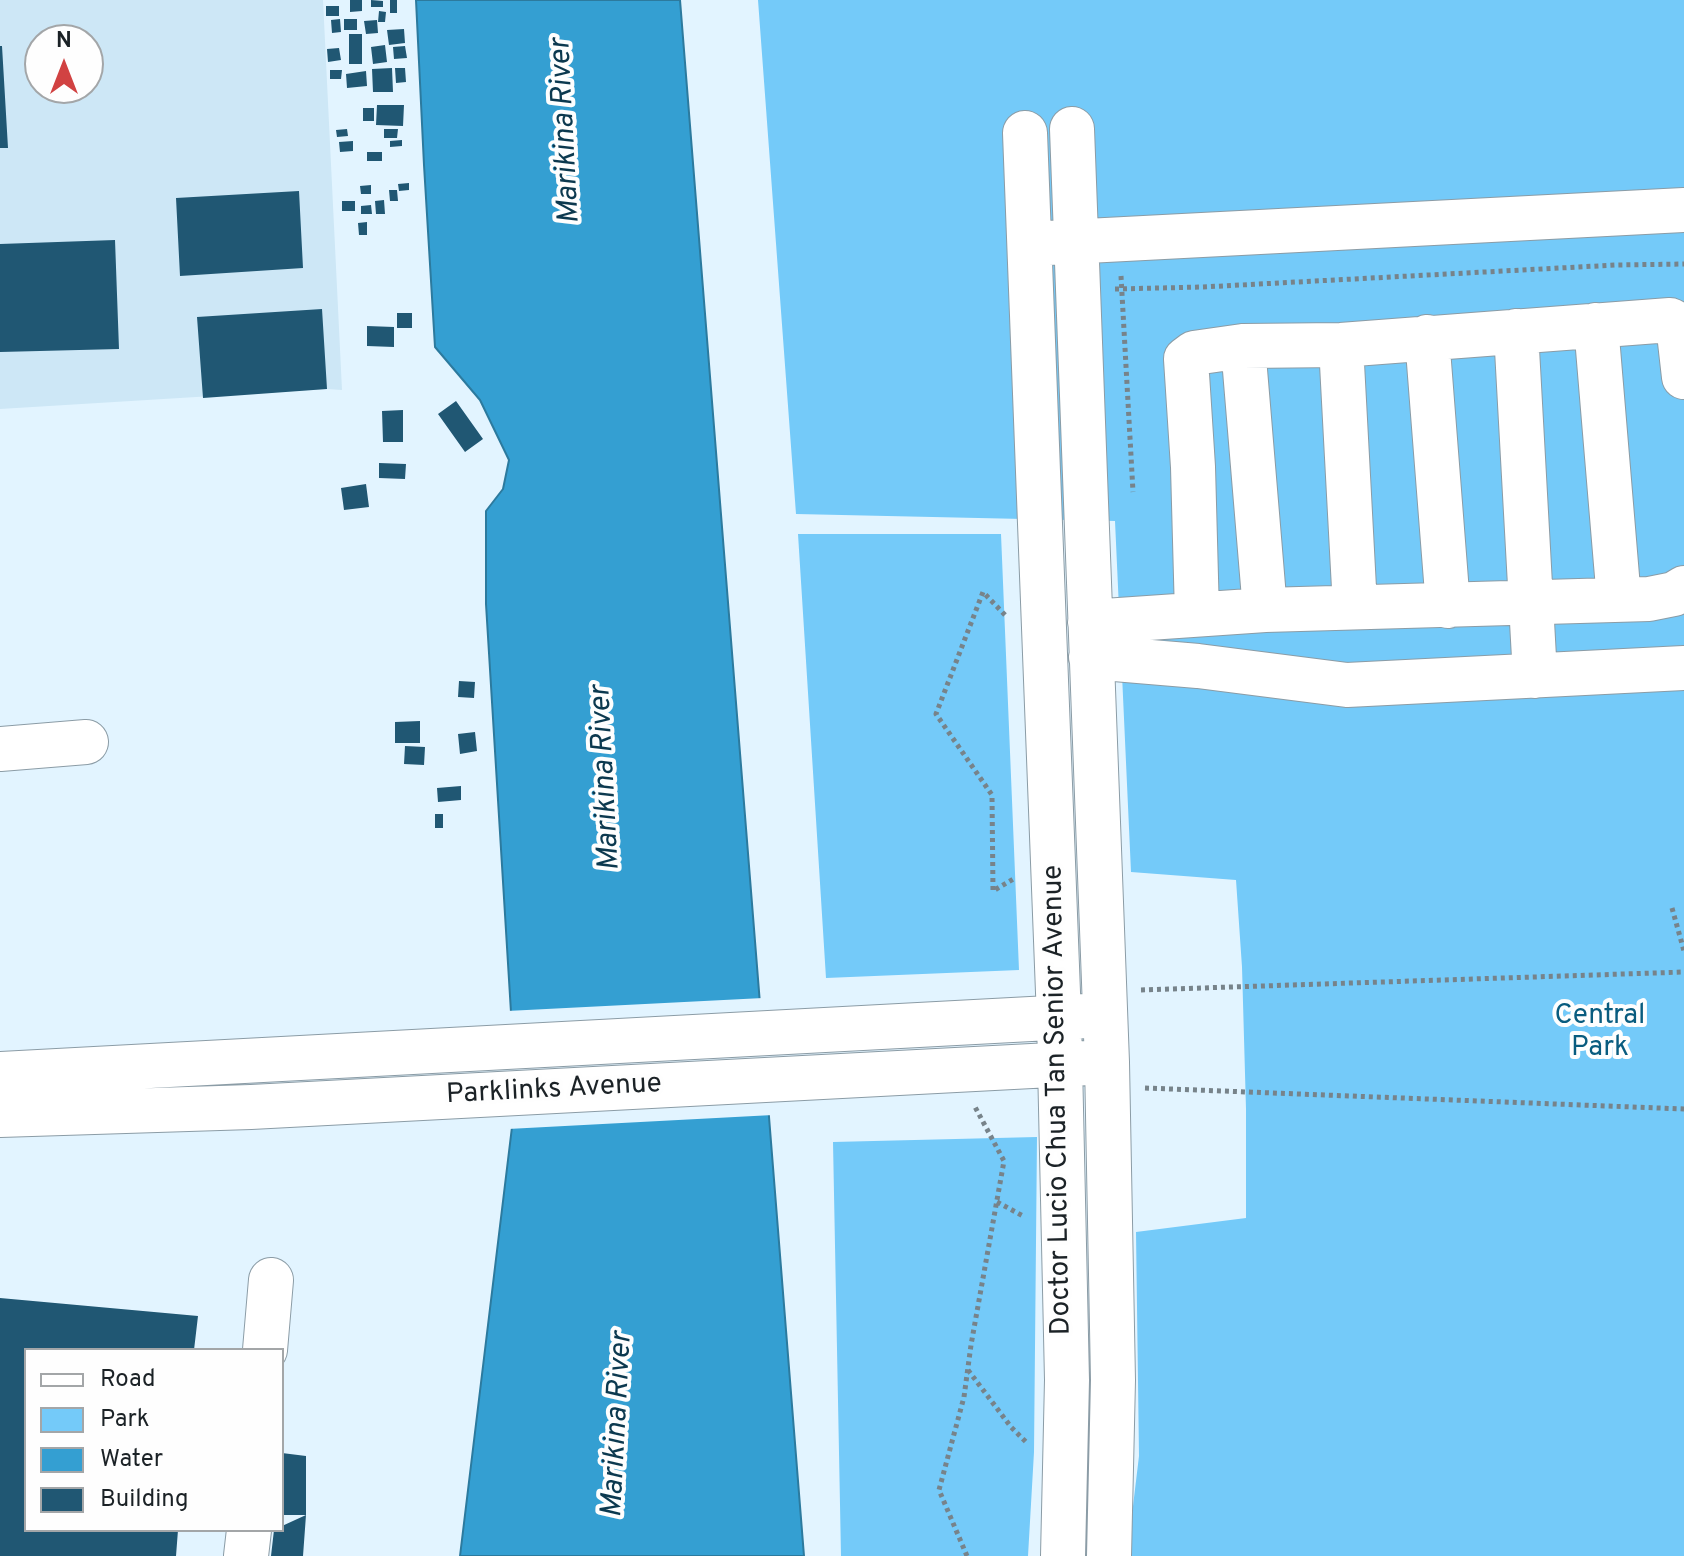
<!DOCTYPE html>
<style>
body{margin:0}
#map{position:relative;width:1684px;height:1556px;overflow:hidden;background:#e2f4ff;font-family:Overpass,sans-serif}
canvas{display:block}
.legend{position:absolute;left:24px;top:1348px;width:260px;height:184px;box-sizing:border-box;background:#fefefe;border:2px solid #a3a6a8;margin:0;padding:10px 14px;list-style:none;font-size:24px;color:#1b2226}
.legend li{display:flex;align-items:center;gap:16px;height:40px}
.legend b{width:40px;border:2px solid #a3a6a8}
.north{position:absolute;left:24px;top:24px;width:80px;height:80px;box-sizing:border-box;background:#fefefe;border:2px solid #a3a6a8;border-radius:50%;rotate:0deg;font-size:22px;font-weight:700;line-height:32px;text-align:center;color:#1b2226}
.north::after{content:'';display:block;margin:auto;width:28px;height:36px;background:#d14242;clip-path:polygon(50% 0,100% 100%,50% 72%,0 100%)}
</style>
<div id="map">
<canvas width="1684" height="1556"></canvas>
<ul class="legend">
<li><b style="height:10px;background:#fff"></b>Road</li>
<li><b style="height:22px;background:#74caf9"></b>Park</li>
<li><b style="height:22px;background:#349fd2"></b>Water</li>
<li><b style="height:22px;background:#205773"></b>Building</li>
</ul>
<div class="north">N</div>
</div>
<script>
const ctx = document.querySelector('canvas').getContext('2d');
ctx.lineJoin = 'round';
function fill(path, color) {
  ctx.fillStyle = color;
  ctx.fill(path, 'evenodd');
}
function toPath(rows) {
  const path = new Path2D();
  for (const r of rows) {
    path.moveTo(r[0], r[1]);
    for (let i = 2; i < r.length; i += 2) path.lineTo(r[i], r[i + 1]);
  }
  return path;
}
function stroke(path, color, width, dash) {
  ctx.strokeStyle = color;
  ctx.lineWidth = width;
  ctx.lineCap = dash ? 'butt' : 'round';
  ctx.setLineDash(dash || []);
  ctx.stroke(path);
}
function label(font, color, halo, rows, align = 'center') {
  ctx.font = font + ' Overpass,sans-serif';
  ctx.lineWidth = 8;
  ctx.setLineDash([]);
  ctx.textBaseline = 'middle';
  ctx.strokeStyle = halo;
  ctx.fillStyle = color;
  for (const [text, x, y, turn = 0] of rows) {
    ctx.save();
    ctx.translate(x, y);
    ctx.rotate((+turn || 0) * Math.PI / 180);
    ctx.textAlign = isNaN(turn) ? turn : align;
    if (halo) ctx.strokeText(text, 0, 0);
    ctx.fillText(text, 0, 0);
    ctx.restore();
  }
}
fill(toPath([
 [0,0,323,0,342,390,327,389,0,409],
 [40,40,88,40,88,88,40,88]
]), '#cde7f6');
fill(toPath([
 [758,0,1684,0,1684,1556,1127,1556,1139,1456,1136,1232,1246,1218,1246,1109,1242,967,1236,880,1131,872,1115,521,796,514],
 [798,534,1001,534,1019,970,826,978],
 [1037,1137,1034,1452,1028,1556,841,1556,833,1142]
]), '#74caf9');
const water = toPath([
 [416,0,680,0,804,1556,460,1556,516,1094,486,604,486,511,503,489,509,460,480,400,435,347,424,165,416,0]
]);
fill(water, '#349fd2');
stroke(water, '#2c7a9e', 2);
fill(toPath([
 [763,998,773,1115,508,1129,512,1094,507,1011]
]), '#e2f4ff');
fill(toPath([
 [350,0,362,0,362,11,350,12],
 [371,0,383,1,383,7,371,7],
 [390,0,397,0,397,13,390,13],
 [326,6,339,6,339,16,326,16],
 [379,11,386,12,385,22,378,22],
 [340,19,341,32,332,33,331,20],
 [344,19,357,19,357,30,344,30],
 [377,20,378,33,366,34,364,21],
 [404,29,405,43,389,45,387,30],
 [349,34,362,34,362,64,349,64],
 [385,45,387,62,373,64,371,47],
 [0,46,2,46,8,148,0,148],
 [405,46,407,58,394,59,393,47],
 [339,48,341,60,328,62,327,49],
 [392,68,393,92,373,92,372,69],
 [395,68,405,68,406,82,396,83],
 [330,70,342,70,341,79,330,79],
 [366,71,367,86,347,88,346,74],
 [377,105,404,105,403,126,376,125],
 [363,108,374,108,374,121,363,121],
 [347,129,348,136,337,137,336,130],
 [384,129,398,129,397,138,384,138],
 [402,140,402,146,390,147,390,141],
 [353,141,353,151,340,152,339,142],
 [367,152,382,152,382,161,367,161],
 [409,183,409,190,399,191,398,184],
 [371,185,371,194,361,194,360,186],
 [389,190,397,190,398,201,390,201],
 [299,191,303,268,180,276,176,198],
 [384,200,385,214,376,214,375,201],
 [342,201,355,201,355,211,342,211],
 [371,205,372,214,361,214,361,206],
 [367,222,367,235,359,235,358,223],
 [115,240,119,349,0,352,0,244],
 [322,309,327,389,203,398,197,317],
 [397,313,412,313,412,328,397,328],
 [367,326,394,327,394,347,367,346],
 [456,401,483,439,465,452,438,414],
 [403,410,403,442,383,442,382,411],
 [379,463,406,464,405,479,379,478],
 [366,484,369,507,344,510,341,488],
 [459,681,475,682,474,698,458,697],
 [420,721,420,743,395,743,395,722],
 [475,732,477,751,460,754,458,734],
 [405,746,425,747,424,765,404,764],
 [461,786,461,800,438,802,437,788],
 [435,814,443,814,443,828,435,828],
 [0,1298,198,1316,194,1350,26,1350,26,1530,178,1530,176,1556,0,1556],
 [282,1453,306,1456,306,1515,282,1515],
 [306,1515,303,1556,271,1556,274,1530,282,1530,282,1526]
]), '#205773');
const minor = toPath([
 [1072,129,1107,1062,1113,1380,1109,1556],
 [1025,133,1059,1018,1067,1380,1063,1556],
 [1048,243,1684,210],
 [1596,325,1619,600],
 [1516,331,1535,676],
 [1427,337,1448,606],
 [1341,345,1355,607],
 [1243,346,1265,610],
 [1197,614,1193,467,1186,359,1194,353,1243,346,1341,345,1670,320,1678,324,1684,377],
 [1090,622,1265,610,1649,599,1674,594,1684,588],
 [1091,657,1198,666,1347,685,1684,668],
 [0,749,86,742],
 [0,1074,1087,1016],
 [0,1115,251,1107,1089,1063],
 [265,1350,271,1280],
 [246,1556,249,1530]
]);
stroke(minor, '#8b9ca6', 46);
stroke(toPath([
 [1121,276,1133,492],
 [1115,289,1203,287,1616,265,1684,264],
 [1005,615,983,592,936,714,992,795,993,891,1015,878],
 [1672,908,1684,951],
 [1141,990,1684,972],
 [1145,1088,1684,1109],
 [997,1202,1025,1217],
 [968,1370,1011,1427,1027,1443],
 [967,1556,939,1490,964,1397,971,1345,1004,1161,974,1105]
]), '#77838a', 5, [4, 4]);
stroke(minor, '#fff', 44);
label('28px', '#095c7f', '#fefefe', [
 ["Central",1600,1017],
 ["Park",1600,1049]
]);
label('28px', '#1b2226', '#fefefe', [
 ["Parklinks Avenue",554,1091,-3],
 ["Doctor Lucio Chua Tan Senior Avenue",1059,1100,-91]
]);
label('italic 30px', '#0c394f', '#fefefe', [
 ["Marikina River",567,131,-93],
 ["Marikina River",607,778,-93],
 ["Marikina River",619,1425,-87]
]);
</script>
